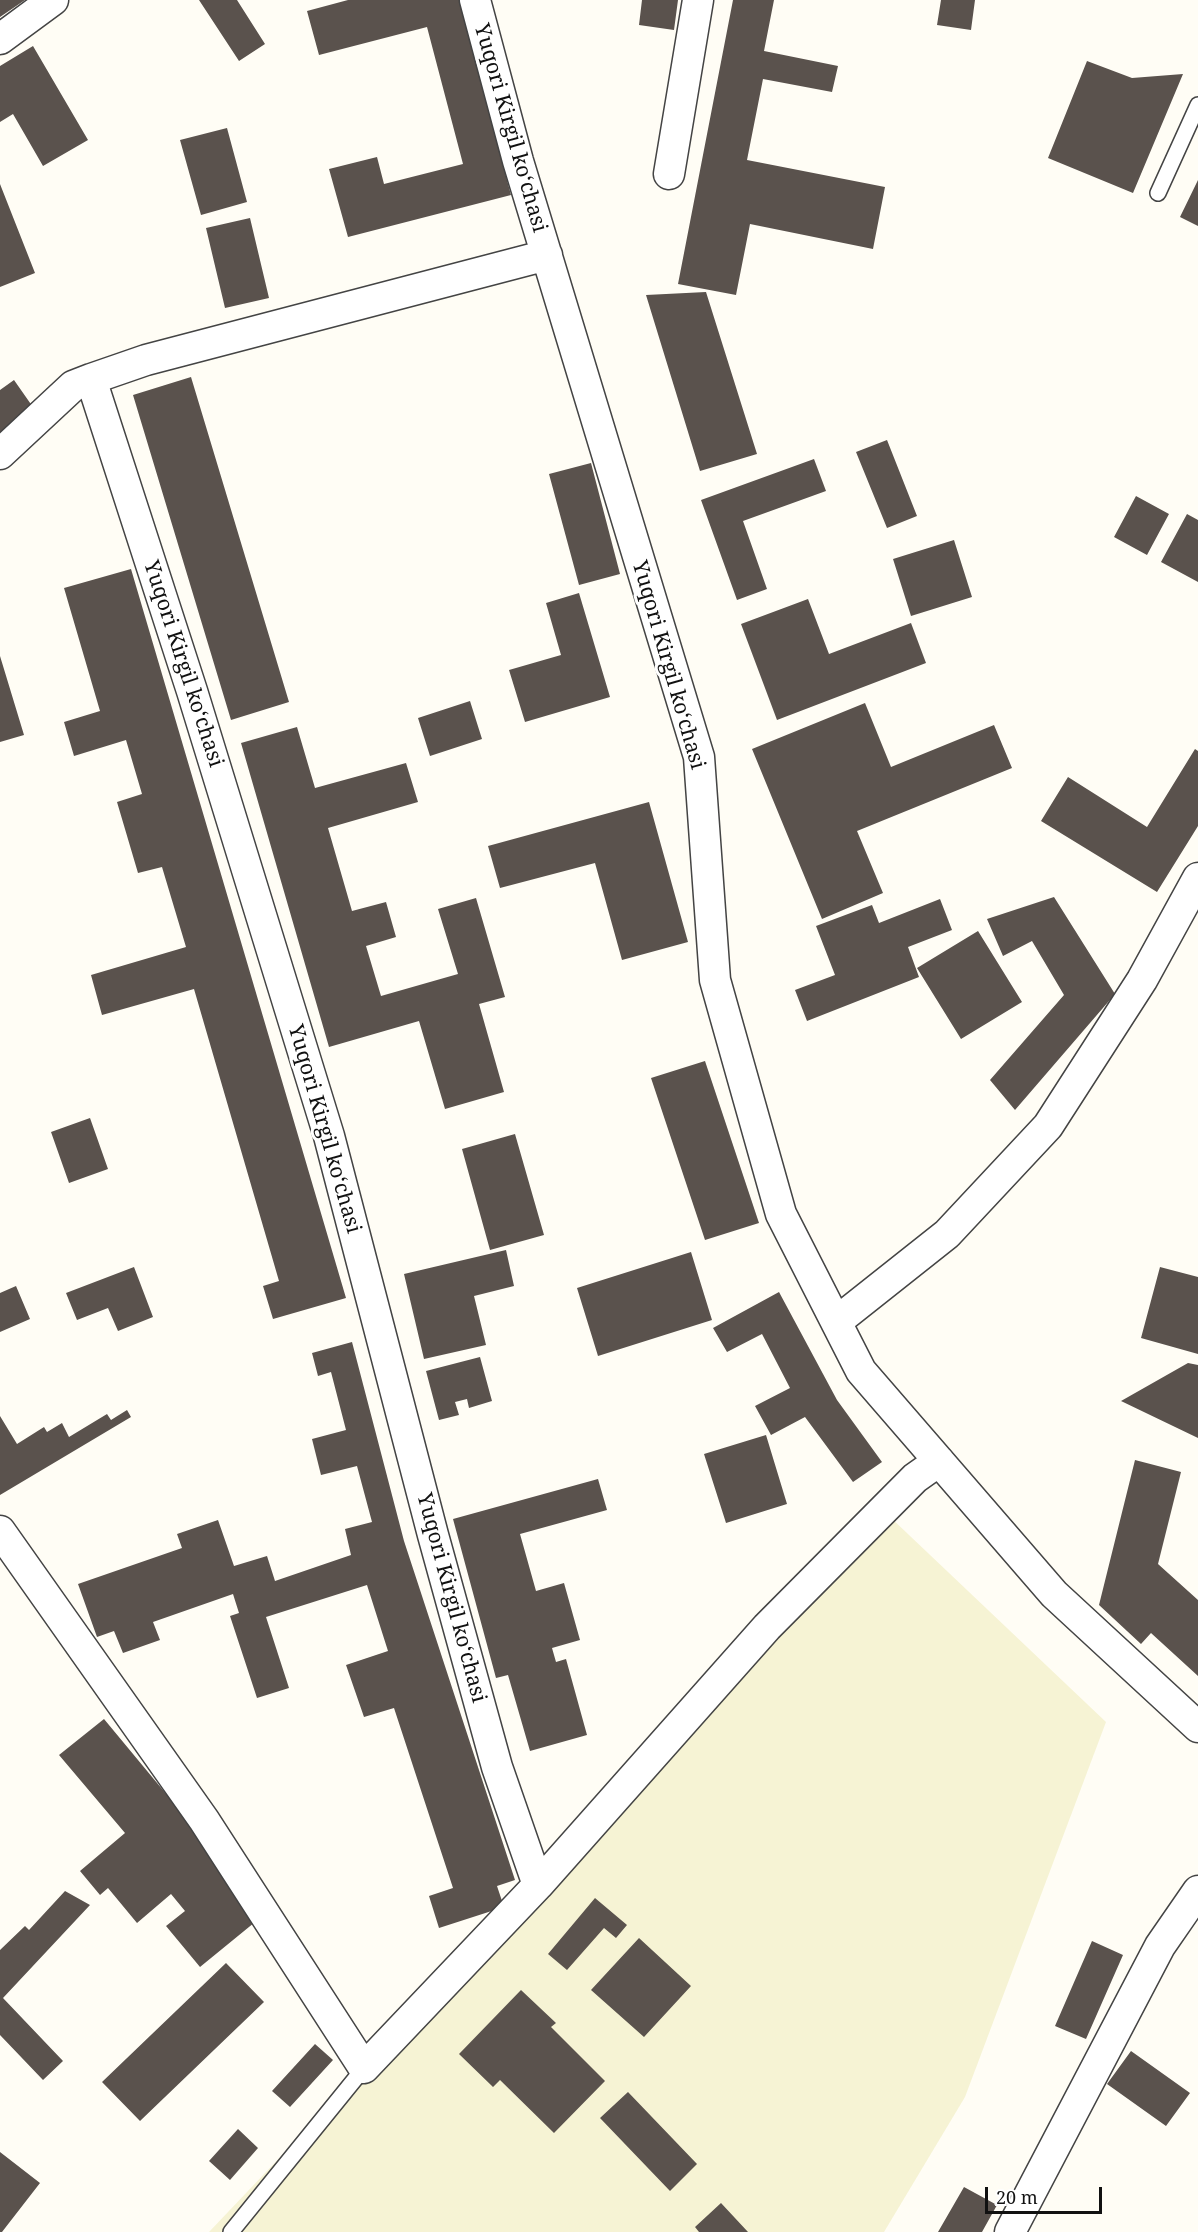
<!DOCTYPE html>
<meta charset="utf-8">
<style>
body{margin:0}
#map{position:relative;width:1198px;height:2232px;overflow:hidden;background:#fffdf5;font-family:"Noto Serif",serif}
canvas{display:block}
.scale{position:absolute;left:985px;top:2187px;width:117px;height:27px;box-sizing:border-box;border:3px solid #111;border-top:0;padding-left:8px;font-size:18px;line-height:21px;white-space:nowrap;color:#111;-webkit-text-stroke:4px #fff;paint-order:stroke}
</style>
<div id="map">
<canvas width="1198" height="2232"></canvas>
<div class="scale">20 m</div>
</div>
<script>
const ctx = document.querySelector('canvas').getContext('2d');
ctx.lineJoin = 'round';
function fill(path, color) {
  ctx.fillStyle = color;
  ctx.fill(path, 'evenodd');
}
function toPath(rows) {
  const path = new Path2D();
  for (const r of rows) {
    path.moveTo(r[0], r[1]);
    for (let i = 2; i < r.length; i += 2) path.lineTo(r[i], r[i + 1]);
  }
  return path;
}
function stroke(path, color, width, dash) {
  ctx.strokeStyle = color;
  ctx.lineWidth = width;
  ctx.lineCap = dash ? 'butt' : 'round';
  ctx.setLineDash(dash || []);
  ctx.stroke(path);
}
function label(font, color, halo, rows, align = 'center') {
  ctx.font = font + ' "Noto Serif",serif';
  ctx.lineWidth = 6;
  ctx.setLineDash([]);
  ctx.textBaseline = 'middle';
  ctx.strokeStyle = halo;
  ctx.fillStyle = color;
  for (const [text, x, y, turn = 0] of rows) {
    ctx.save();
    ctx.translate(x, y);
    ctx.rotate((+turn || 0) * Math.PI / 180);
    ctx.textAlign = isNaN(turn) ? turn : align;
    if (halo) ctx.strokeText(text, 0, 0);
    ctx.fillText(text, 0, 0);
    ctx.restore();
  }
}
fill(toPath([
 [889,1516,1106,1722,965,2097,884,2232,209,2232]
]), '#f6f3d4');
fill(toPath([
 [0,0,25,0,0,17],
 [199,0,237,0,265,44,239,61],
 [348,0,459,0,511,195,348,237,329,169,377,157,384,184,463,164,427,27,319,55,307,11],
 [642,0,678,0,674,30,639,25],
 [733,0,774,0,764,51,838,66,832,92,763,79,747,160,885,187,873,249,750,224,736,295,678,284],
 [941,0,975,0,971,30,937,25],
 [33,46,88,140,43,166,13,114,0,122,0,66],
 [1087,61,1132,78,1183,74,1133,193,1048,158],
 [227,128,247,202,201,215,180,140],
 [1198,180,1198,226,1180,217],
 [0,184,35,273,0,287],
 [250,218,269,298,225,308,206,228],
 [706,292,757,454,700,471,646,295],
 [191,377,289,702,231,720,133,395],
 [14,380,35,410,0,434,0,390],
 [887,440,917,516,887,528,856,452],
 [814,459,826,491,743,521,767,589,737,600,701,500],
 [591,463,620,574,579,585,549,474],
 [1136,496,1169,514,1147,555,1114,537],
 [1187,514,1198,520,1198,582,1161,562],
 [954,540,972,597,911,616,893,559],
 [131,569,346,1298,273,1319,263,1286,279,1281,194,989,102,1015,91,975,186,947,162,867,138,873,117,802,142,794,126,740,74,756,64,722,100,711,64,588],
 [579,593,610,697,525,722,509,670,561,655,546,603],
 [808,599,829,654,911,623,926,663,777,720,741,624],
 [0,656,24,735,0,742],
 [470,701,482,739,430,756,418,718],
 [865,703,891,767,994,725,1012,768,857,831,883,893,822,919,752,749],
 [297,727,315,788,406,763,418,802,328,828,352,911,386,902,396,937,366,946,381,996,458,974,438,909,476,898,505,997,479,1004,504,1092,445,1109,419,1021,329,1047,241,743],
 [1195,749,1198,751,1198,826,1157,892,1041,821,1068,777,1147,827],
 [649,802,688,942,622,960,595,863,500,888,488,846],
 [1054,897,1115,994,1015,1110,990,1080,1064,995,1032,941,1003,956,987,919],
 [940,899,952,930,908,947,919,977,807,1021,795,990,835,975,816,926,872,905,879,923],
 [978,931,1022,1002,961,1039,917,968],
 [705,1061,759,1223,705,1240,651,1078],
 [90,1118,108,1169,69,1183,51,1132],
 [515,1134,544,1235,490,1250,462,1149],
 [506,1250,514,1286,474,1296,486,1345,424,1359,404,1274],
 [691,1252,712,1320,598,1356,577,1288],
 [134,1267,153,1317,118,1331,108,1308,77,1320,66,1293],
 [1160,1267,1198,1277,1198,1354,1141,1338],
 [16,1286,30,1319,0,1332,0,1293],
 [779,1292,837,1400,882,1462,853,1482,805,1417,771,1435,755,1406,790,1388,762,1334,727,1352,713,1328],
 [352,1342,404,1541,515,1880,497,1886,504,1907,439,1928,429,1896,453,1888,394,1708,364,1717,346,1665,388,1651,367,1585,266,1617,289,1688,257,1698,230,1616,239,1613,233,1594,153,1622,160,1640,123,1653,114,1631,97,1637,78,1584,182,1548,177,1534,218,1520,234,1566,267,1556,275,1581,351,1555,345,1529,372,1522,357,1466,321,1475,312,1439,346,1430,331,1372,318,1376,312,1353],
 [480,1357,492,1401,469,1408,467,1399,455,1402,459,1415,439,1420,426,1371],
 [1188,1363,1198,1365,1198,1438,1121,1401],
 [127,1410,131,1417,0,1495,0,1416,17,1444,44,1427,47,1432,62,1423,69,1437,107,1414,111,1420],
 [766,1435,787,1504,726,1523,704,1454],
 [1135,1460,1181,1472,1158,1564,1198,1600,1198,1676,1151,1633,1141,1644,1099,1605],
 [598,1479,607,1510,520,1534,536,1591,564,1583,580,1640,552,1648,556,1662,566,1659,587,1735,530,1751,508,1675,496,1678,453,1519],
 [104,1719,230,1871,260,1918,200,1967,166,1926,185,1911,171,1894,137,1923,108,1888,100,1895,80,1871,125,1833,59,1755],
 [65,1891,90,1905,3,1998,63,2061,43,2080,0,2035,0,1950,25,1926,29,1930],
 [595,1898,627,1925,616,1938,604,1928,567,1970,548,1954],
 [639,1938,691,1986,644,2037,591,1990],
 [1092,1941,1123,1955,1086,2039,1055,2026],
 [226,1963,264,2002,140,2121,102,2082],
 [521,1990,556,2023,551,2027,605,2081,554,2133,500,2080,493,2087,459,2054],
 [315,2044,333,2060,290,2107,272,2091],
 [1131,2051,1190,2093,1166,2126,1107,2084],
 [628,2092,697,2164,670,2191,600,2118],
 [238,2129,258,2148,230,2180,209,2161],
 [0,2152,40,2183,2,2232,0,2232],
 [964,2187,997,2205,982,2232,938,2232],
 [721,2203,748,2232,699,2232,695,2227]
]), '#5a524d');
const lane = toPath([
 [1158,193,1198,105],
 [231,2232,364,2068]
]);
const street = toPath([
 [475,0,518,161,699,757,715,980,781,1214,861,1371,1054,1594,1198,1727],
 [0,39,53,0],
 [669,174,698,0],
 [0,454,73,386,91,379,146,360,547,255],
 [836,1322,947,1234,1048,1126,1142,980,1198,878],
 [0,1531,204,1820,364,2068,538,1885,497,1767,433,1535,329,1136,192,691,91,379],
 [538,1885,767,1627,915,1478,939,1461],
 [1010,2232,1160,1946,1198,1891]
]);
stroke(lane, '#444', 18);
stroke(street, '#444', 33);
stroke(lane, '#fff', 15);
stroke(street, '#fff', 30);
label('21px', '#111', '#fff', [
 ["Yuqori Kirgil koʻchasi",510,128,74],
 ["Yuqori Kirgil koʻchasi",183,664,72],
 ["Yuqori Kirgil koʻchasi",668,665,74],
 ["Yuqori Kirgil koʻchasi",324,1129,74],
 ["Yuqori Kirgil koʻchasi",451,1598,75]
]);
</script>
